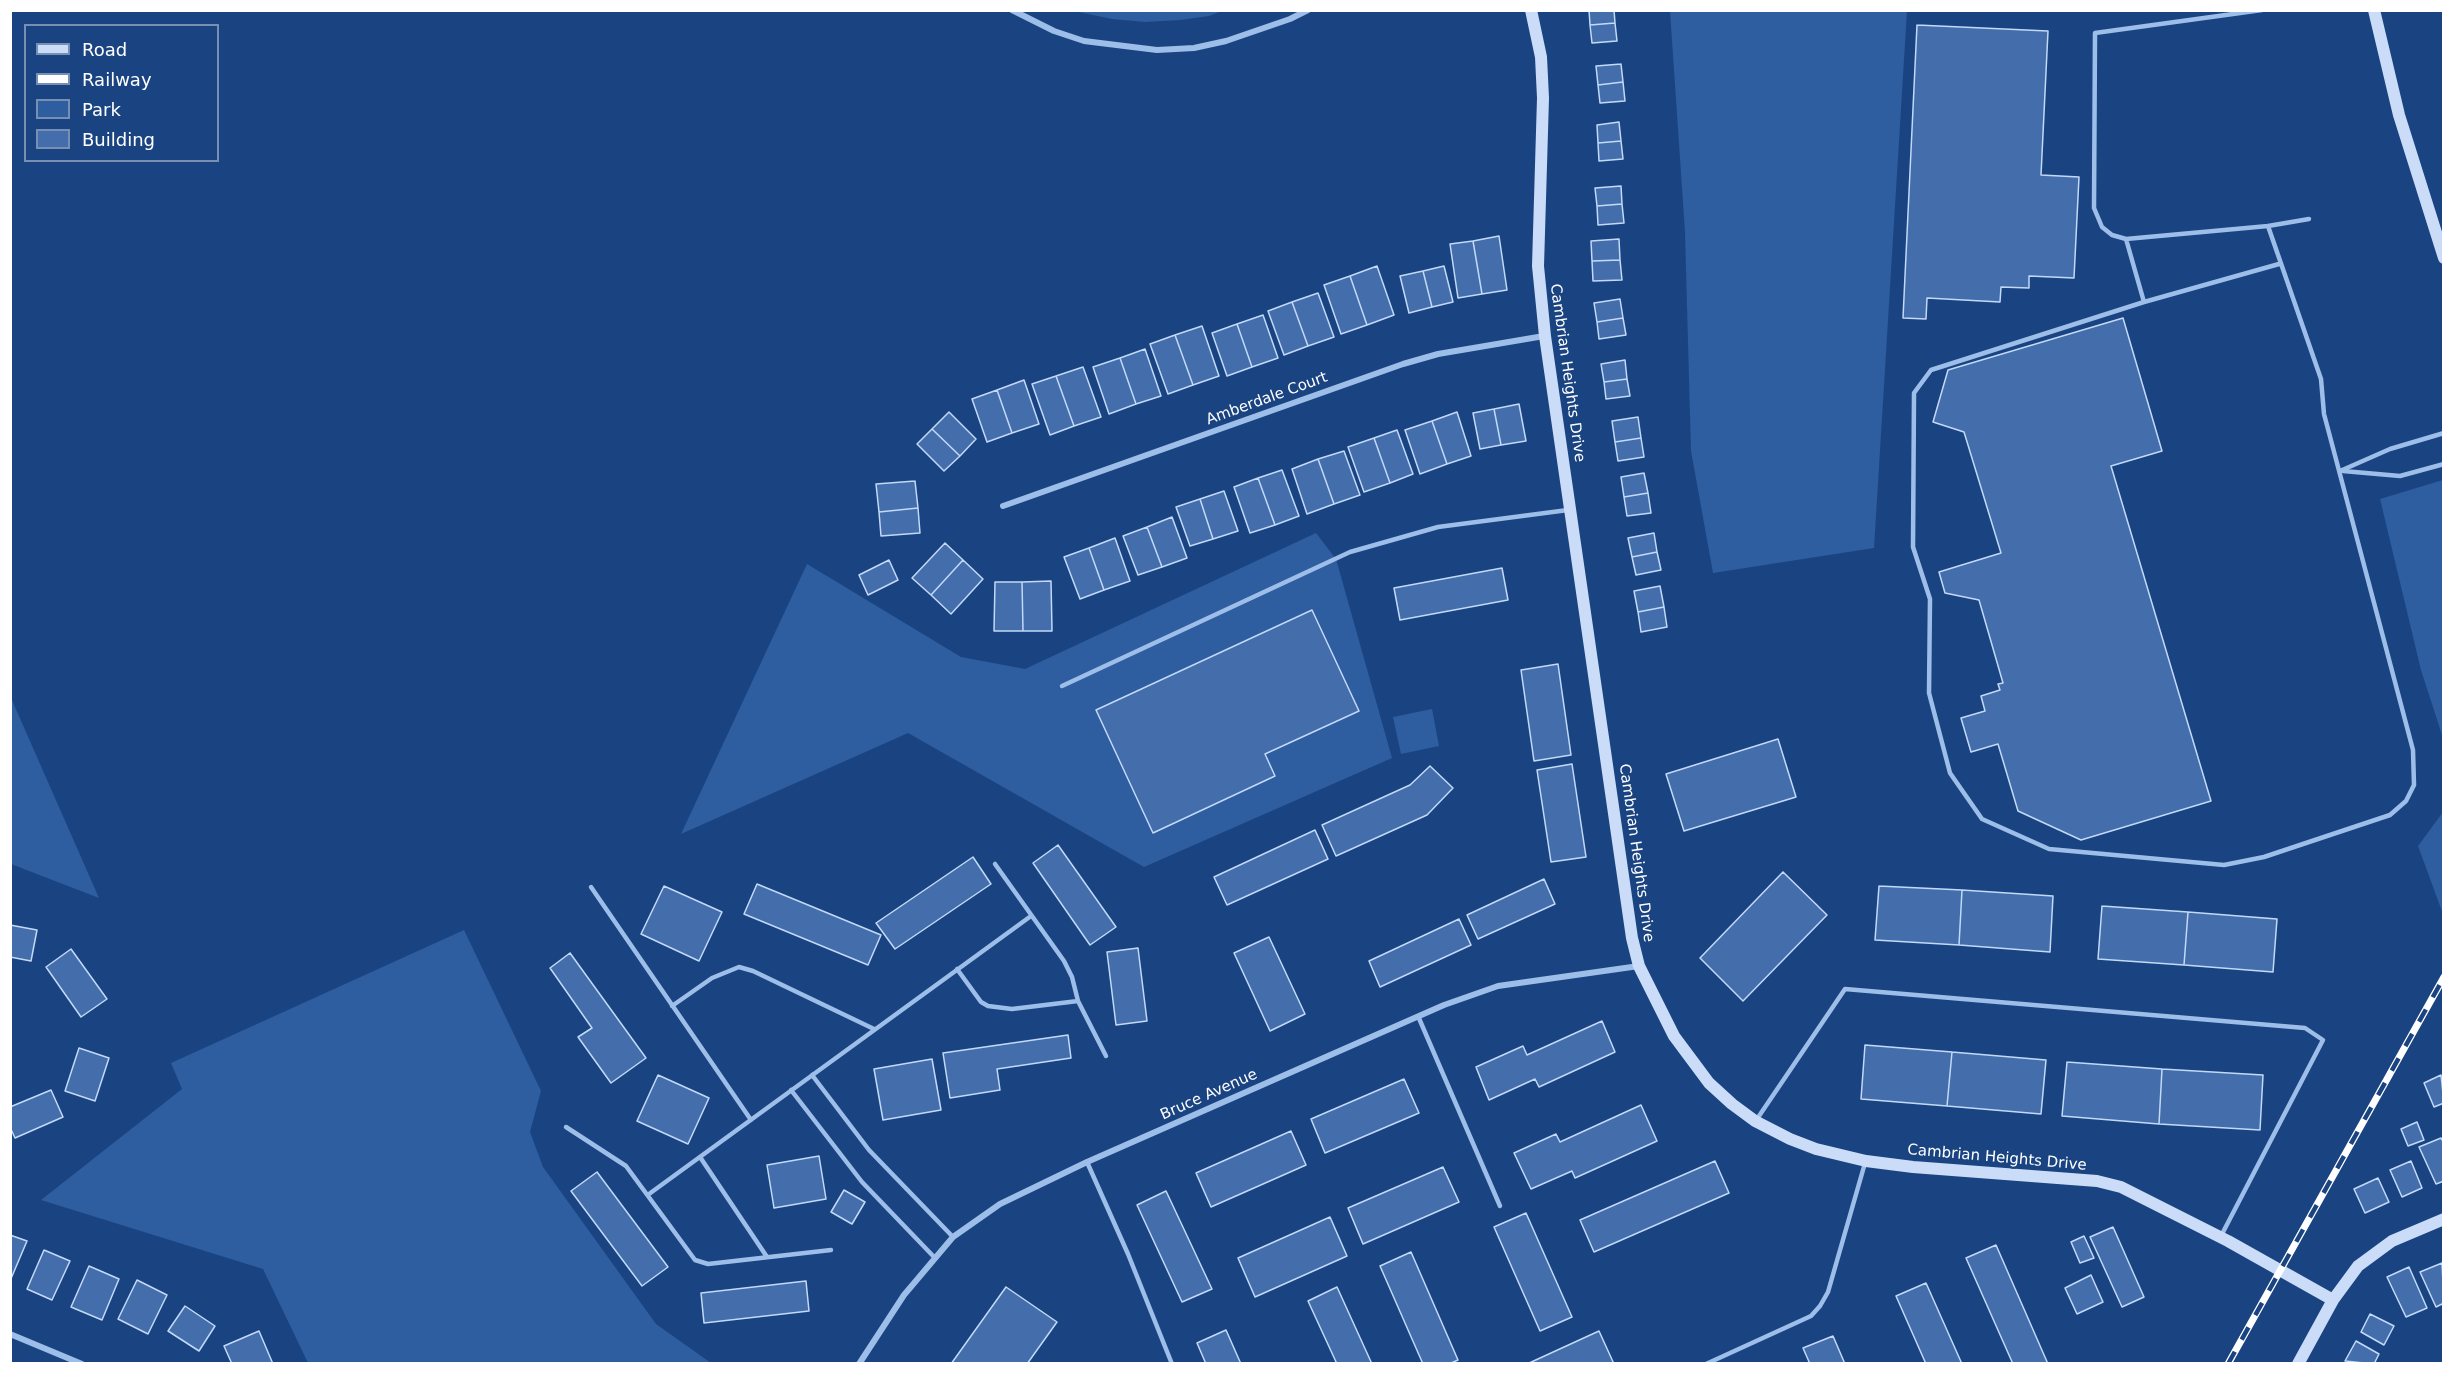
<!DOCTYPE html>
<style>
body{margin:0}
#map{position:relative;width:2454px;height:1374px;overflow:hidden;background:#1a4481;font-family:"DejaVu Sans",sans-serif}
canvas{display:block}
.frame{position:absolute;inset:0;border:12px solid #fff;pointer-events:none}
.legend{position:absolute;left:24px;top:24px;width:195px;height:138px;box-sizing:border-box;background:#1a4481;border:2px solid #768fb3;margin:0;padding:8px 10px;list-style:none;font-size:18px;color:#fff}
.legend li{display:flex;align-items:center;gap:12px;height:30px}
.legend b{width:30px;border:2px solid #768fb3}
</style>
<div id="map">
<canvas width="2454" height="1374"></canvas>
<div class="frame"></div>
<ul class="legend">
<li><b style="height:8px;background:#cadcf8"></b>Road</li>
<li><b style="height:8px;background:#fff"></b>Railway</li>
<li><b style="height:16px;background:#2e5da0"></b>Park</li>
<li><b style="height:16px;background:#436eab"></b>Building</li>
</ul>
</div>
<script>
const ctx = document.querySelector('canvas').getContext('2d');
ctx.lineJoin = 'round';
function fill(path, color) {
  ctx.fillStyle = color;
  ctx.fill(path, 'evenodd');
}
function toPath(rows) {
  const path = new Path2D();
  for (const r of rows) {
    path.moveTo(r[0], r[1]);
    for (let i = 2; i < r.length; i += 2) path.lineTo(r[i], r[i + 1]);
  }
  return path;
}
function stroke(path, color, width, dash) {
  ctx.strokeStyle = color;
  ctx.lineWidth = width;
  ctx.lineCap = dash ? 'butt' : 'round';
  ctx.setLineDash(dash || []);
  ctx.stroke(path);
}
function label(font, color, halo, rows, align = 'center') {
  ctx.font = font + ' "DejaVu Sans",sans-serif';
  ctx.lineWidth = 4.5;
  ctx.setLineDash([]);
  ctx.textBaseline = 'middle';
  ctx.strokeStyle = halo;
  ctx.fillStyle = color;
  for (const [text, x, y, turn = 0] of rows) {
    ctx.save();
    ctx.translate(x, y);
    ctx.rotate((+turn || 0) * Math.PI / 180);
    ctx.textAlign = isNaN(turn) ? turn : align;
    if (halo) ctx.strokeText(text, 0, 0);
    ctx.fillText(text, 0, 0);
    ctx.restore();
  }
}
fill(toPath([
 [1074,11,1222,10,1222,11,1209,16,1180,20,1145,22,1112,19],
 [1670,11,1907,11,1874,548,1713,573,1691,451,1685,232],
 [2443,480,2444,480,2443,738,2421,670,2380,499],
 [1316,533,1336,559,1392,758,1144,867,908,733,681,834,807,564,961,657,1025,669],
 [10,698,11,698,99,898,11,864],
 [1432,709,1439,746,1401,754,1393,717],
 [2443,812,2443,914,2418,846],
 [464,930,541,1091,530,1132,543,1167,656,1324,711,1363,308,1363,263,1269,41,1200,182,1089,171,1063]
]), '#2e5da0');
const building = toPath([
 [1589,10,1614,10,1615,23,1590,25,1589,10],
 [1615,23,1617,41,1592,43,1590,25,1615,23],
 [1917,25,2048,31,2041,175,2079,177,2074,278,2029,276,2029,288,2001,287,2000,302,1927,298,1926,319,1903,318,1917,25],
 [1621,64,1623,82,1598,85,1596,66,1621,64],
 [1623,82,1625,101,1600,103,1598,85,1623,82],
 [1619,122,1621,141,1598,143,1597,125,1619,122],
 [1621,141,1623,159,1599,161,1598,143,1621,141],
 [1621,186,1622,204,1597,206,1595,188,1621,186],
 [1622,204,1624,223,1598,225,1597,206,1622,204],
 [1499,236,1507,290,1482,294,1473,241,1499,236],
 [1619,239,1620,260,1592,261,1591,241,1619,239],
 [1473,241,1482,294,1458,298,1450,244,1473,241],
 [1620,260,1622,280,1593,281,1592,261,1620,260],
 [1377,266,1394,315,1367,325,1350,276,1377,266],
 [1444,266,1453,302,1432,307,1423,271,1444,266],
 [1423,271,1432,307,1409,313,1400,276,1423,271],
 [1350,276,1367,325,1341,334,1324,285,1350,276],
 [1318,293,1334,337,1308,346,1292,302,1318,293],
 [1620,299,1623,318,1597,322,1594,303,1620,299],
 [1292,302,1308,346,1284,355,1268,311,1292,302],
 [1263,315,1278,358,1252,367,1237,324,1263,315],
 [1623,318,1626,335,1599,339,1597,322,1623,318],
 [2123,318,2162,451,2111,466,2211,801,2081,840,2018,811,1998,744,1971,752,1961,718,1985,711,1981,696,2000,690,1998,684,2003,683,1979,600,1945,593,1939,572,2001,553,1964,432,1933,422,1948,370,2123,318],
 [1237,324,1252,367,1227,376,1212,333,1237,324],
 [1202,326,1219,376,1193,385,1175,335,1202,326],
 [1175,335,1193,385,1168,394,1150,344,1175,335],
 [1145,349,1161,396,1136,404,1120,358,1145,349],
 [1120,358,1136,404,1109,414,1093,367,1120,358],
 [1625,360,1627,379,1604,382,1601,364,1625,360],
 [1083,367,1101,417,1074,426,1056,376,1083,367],
 [1056,376,1074,426,1050,435,1032,384,1056,376],
 [1627,379,1630,396,1606,399,1604,382,1627,379],
 [1024,380,1039,424,1012,433,997,390,1024,380],
 [997,390,1012,433,987,442,972,399,997,390],
 [1519,404,1526,441,1501,445,1494,409,1519,404],
 [1494,409,1501,445,1480,449,1473,413,1494,409],
 [949,412,976,439,960,456,932,429,949,412],
 [1457,412,1471,456,1447,464,1432,421,1457,412],
 [1638,417,1641,438,1615,442,1612,421,1638,417],
 [1432,421,1447,464,1420,474,1405,430,1432,421],
 [932,429,960,456,944,471,917,444,932,429],
 [1397,430,1413,474,1390,483,1374,438,1397,430],
 [1374,438,1390,483,1364,492,1348,447,1374,438],
 [1641,438,1644,457,1618,461,1615,442,1641,438],
 [1344,451,1360,495,1334,504,1318,459,1344,451],
 [1318,459,1334,504,1307,514,1292,469,1318,459],
 [1282,470,1299,516,1275,525,1258,478,1282,470],
 [1644,473,1648,493,1624,497,1621,477,1644,473],
 [1258,478,1275,525,1250,533,1234,487,1258,478],
 [915,481,918,508,879,512,876,484,915,481],
 [1224,491,1238,531,1213,539,1200,499,1224,491],
 [1648,493,1651,513,1627,516,1624,497,1648,493],
 [1200,499,1213,539,1190,546,1176,507,1200,499],
 [918,508,920,533,881,536,879,512,918,508],
 [1172,517,1187,558,1162,567,1147,527,1172,517],
 [1147,527,1162,567,1138,575,1123,536,1147,527],
 [1654,533,1657,552,1632,557,1628,538,1654,533],
 [1115,538,1130,581,1104,590,1089,548,1115,538],
 [945,543,963,560,931,595,912,578,945,543],
 [1089,548,1104,590,1080,599,1064,557,1089,548],
 [1657,552,1661,570,1636,575,1632,557,1657,552],
 [889,560,898,580,868,595,859,575,889,560],
 [963,560,983,579,951,614,931,595,963,560],
 [1502,568,1508,600,1400,620,1394,588,1502,568],
 [1051,581,1052,631,1023,631,1022,582,1051,581],
 [995,582,1022,582,1023,631,994,631,995,582],
 [1660,586,1664,607,1638,612,1634,591,1660,586],
 [1664,607,1667,627,1641,632,1638,612,1664,607],
 [1312,610,1359,711,1265,754,1275,776,1153,833,1096,710,1312,610],
 [1558,664,1571,755,1534,761,1521,670,1558,664],
 [1778,739,1796,797,1684,831,1666,774,1778,739],
 [1572,764,1586,857,1551,862,1537,770,1572,764],
 [1430,766,1453,788,1427,815,1336,856,1322,825,1410,785,1430,766],
 [1315,830,1328,859,1227,905,1214,877,1315,830],
 [1058,845,1116,927,1090,945,1033,863,1058,845],
 [973,857,991,884,895,949,876,923,973,857],
 [1783,872,1827,915,1743,1001,1700,958,1783,872],
 [1544,879,1555,904,1478,939,1467,915,1544,879],
 [757,884,881,935,868,965,744,914,757,884],
 [664,886,722,912,699,961,641,934,664,886],
 [1879,886,1962,890,1959,945,1875,940,1879,886],
 [1962,890,2053,896,2050,952,1959,945,1962,890],
 [2102,906,2188,912,2184,965,2098,959,2102,906],
 [2188,912,2277,919,2273,972,2184,965,2188,912],
 [1459,919,1471,945,1380,987,1369,961,1459,919],
 [10,925,37,930,31,961,10,957,10,925],
 [1269,937,1305,1014,1270,1031,1234,953,1269,937],
 [1138,948,1147,1021,1116,1025,1107,952,1138,948],
 [71,949,107,999,81,1017,46,967,71,949],
 [570,953,646,1058,611,1083,578,1037,592,1028,550,968,570,953],
 [1602,1021,1615,1052,1539,1087,1535,1079,1489,1100,1476,1067,1523,1046,1527,1055,1602,1021],
 [1068,1035,1071,1058,997,1069,1000,1090,950,1098,943,1053,1068,1035],
 [1865,1045,1952,1052,1947,1106,1861,1099,1865,1045],
 [79,1048,109,1058,95,1101,65,1091,79,1048],
 [1952,1052,2046,1060,2041,1114,1947,1106,1952,1052],
 [932,1059,941,1110,883,1120,874,1069,932,1059],
 [2067,1062,2162,1069,2159,1124,2062,1116,2067,1062],
 [2162,1069,2263,1075,2260,1130,2159,1124,2162,1069],
 [658,1075,709,1098,688,1144,637,1121,658,1075],
 [2441,1075,2444,1103,2434,1107,2424,1083,2441,1075],
 [1404,1079,1419,1113,1325,1153,1311,1119,1404,1079],
 [51,1090,63,1117,15,1138,10,1127,10,1107,51,1090],
 [1641,1105,1657,1141,1575,1178,1572,1171,1531,1189,1514,1153,1556,1134,1560,1142,1641,1105],
 [2417,1122,2424,1140,2408,1146,2401,1129,2417,1122],
 [1291,1131,1306,1165,1211,1207,1196,1173,1291,1131],
 [2441,1138,2444,1143,2444,1181,2436,1184,2419,1147,2441,1138],
 [819,1156,826,1199,774,1208,767,1165,819,1156],
 [1715,1161,1729,1193,1594,1252,1580,1220,1715,1161],
 [2411,1161,2422,1188,2402,1197,2390,1170,2411,1161],
 [1443,1167,1459,1202,1363,1244,1348,1208,1443,1167],
 [597,1172,668,1267,642,1286,571,1191,597,1172],
 [2378,1178,2389,1202,2365,1213,2354,1189,2378,1178],
 [844,1190,865,1202,852,1224,831,1212,844,1190],
 [1166,1191,1212,1289,1182,1302,1137,1205,1166,1191],
 [1526,1213,1572,1317,1540,1331,1494,1227,1526,1213],
 [1330,1217,1347,1256,1255,1297,1238,1258,1330,1217],
 [2113,1227,2144,1297,2122,1307,2090,1237,2113,1227],
 [10,1235,27,1241,10,1281,10,1235],
 [2084,1236,2094,1258,2080,1263,2071,1242,2084,1236],
 [1996,1245,2048,1364,2013,1364,1966,1258,1996,1245],
 [44,1250,70,1261,52,1300,27,1289,44,1250],
 [1411,1252,1458,1360,1449,1364,1423,1364,1380,1266,1411,1252],
 [2442,1263,2444,1303,2436,1307,2420,1272,2442,1263],
 [89,1266,119,1279,102,1320,71,1307,89,1266],
 [2409,1267,2427,1308,2406,1317,2387,1277,2409,1267],
 [2091,1275,2103,1302,2077,1314,2065,1288,2091,1275],
 [137,1280,167,1295,148,1334,118,1319,137,1280],
 [806,1281,809,1311,704,1323,701,1293,806,1281],
 [1926,1283,1962,1364,1926,1364,1896,1296,1926,1283],
 [1006,1287,1057,1322,1027,1364,951,1364,1006,1287],
 [1337,1287,1372,1364,1337,1364,1308,1301,1337,1287],
 [185,1306,215,1326,199,1351,168,1331,185,1306],
 [2370,1314,2394,1326,2384,1345,2361,1332,2370,1314],
 [1226,1330,1241,1364,1206,1364,1197,1343,1226,1330],
 [259,1331,273,1364,232,1364,224,1346,259,1331],
 [1599,1331,1614,1364,1527,1364,1599,1331],
 [1833,1336,1845,1364,1810,1364,1803,1348,1833,1336],
 [2356,1341,2379,1354,2374,1364,2345,1361,2356,1341]
]);
fill(building, '#436eab');
stroke(building, '#c3d9f8', 1.5);
stroke(toPath([
 [2262,10,2095,33,2094,208,2102,227,2112,235,2126,239,2268,226,2309,219],
 [2268,226,2321,379,2324,414,2413,750,2414,785,2406,801,2390,815,2264,857,2224,865,2049,849,1982,819,1950,773,1929,693,1930,599,1913,547,1914,393,1931,370,2144,302,2279,264],
 [2126,239,2144,302],
 [2340,471,2390,449,2444,433],
 [2343,471,2400,476,2444,464],
 [1062,686,1350,552,1438,527,1568,510],
 [995,864,1064,961,1072,977,1078,1001,1106,1056],
 [591,887,751,1120],
 [957,969,981,1002,988,1006,1012,1009,1078,1001],
 [672,1006,712,978,739,967,753,971,874,1029],
 [1418,1016,1500,1206],
 [812,1075,869,1150,953,1237],
 [791,1090,862,1182,935,1258],
 [1757,1119,1845,989,2305,1028,2323,1040,2221,1236],
 [566,1127,626,1166,695,1260,708,1264,831,1250],
 [700,1157,767,1257],
 [1087,1162,1128,1254,1172,1364],
 [649,1194,1031,916],
 [1706,1364,1811,1316,1820,1306,1828,1292,1865,1163]
]), '#9ebeea', 4.5);
stroke(toPath([
 [1012,10,1054,31,1084,41,1157,50,1194,48,1226,41,1290,19,1308,10],
 [1003,506,1403,364,1438,354,1544,336],
 [10,1334,82,1364],
 [859,1364,904,1295,953,1237,1000,1204,1087,1162,1444,1005,1498,986,1639,966]
]), '#9ebeea', 6);
stroke(toPath([
 [1531,10,1541,57,1543,98,1538,266,1545,336,1632,938,1639,966,1674,1036,1709,1083,1732,1104,1755,1121,1790,1139,1816,1149,1866,1161,1913,1167,2097,1181,2121,1187,2228,1241,2333,1300],
 [2374,10,2399,115,2444,258],
 [2298,1364,2333,1300,2358,1266,2392,1241,2444,1219]
]), '#cadcf8', 12);
const rail = toPath([
 [2228,1364,2444,977]
]);
stroke(rail, '#fff', 7);
stroke(rail, '#1a4481', 4.5, [14]);
label('15px', '#fff', '#1a4481', [
 ["Cambrian Heights Drive",1567,373,82],
 ["Amberdale Court",1267,399,-20],
 ["Cambrian Heights Drive",1636,853,82],
 ["Bruce Avenue",1209,1095,-24],
 ["Cambrian Heights Drive",1997,1158,5]
]);
</script>
